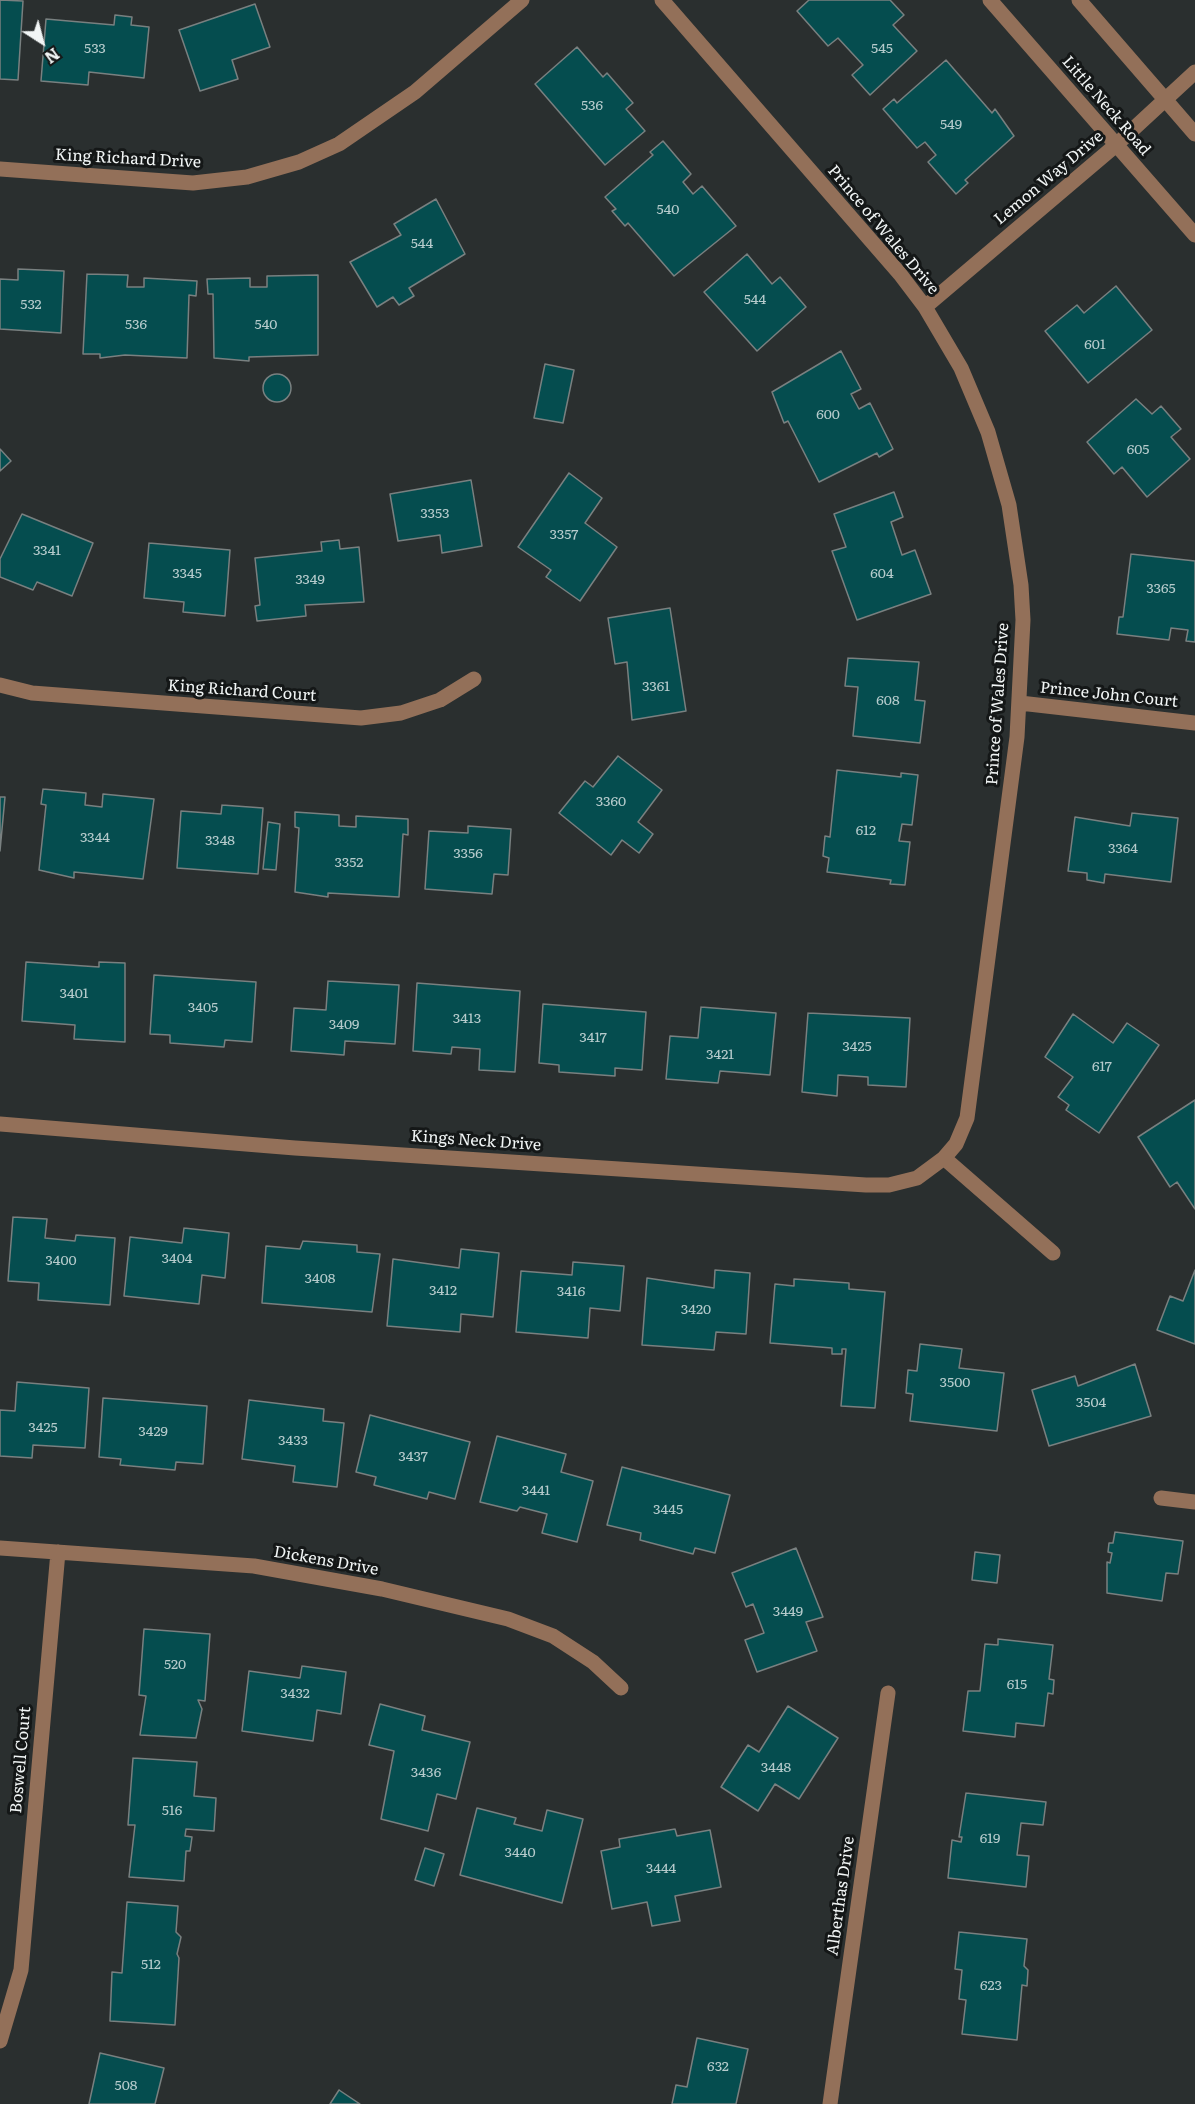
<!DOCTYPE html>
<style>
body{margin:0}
#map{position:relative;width:1195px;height:2104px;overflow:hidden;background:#2a2f2f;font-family:Literata,serif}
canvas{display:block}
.north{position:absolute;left:12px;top:12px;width:60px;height:60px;-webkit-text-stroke:4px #141717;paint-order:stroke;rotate:144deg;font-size:16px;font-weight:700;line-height:24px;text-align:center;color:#f1f5f5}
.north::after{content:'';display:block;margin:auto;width:21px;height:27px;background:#f1f5f5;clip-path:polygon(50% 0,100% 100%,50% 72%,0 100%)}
</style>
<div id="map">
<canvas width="1195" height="2104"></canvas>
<div class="north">N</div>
</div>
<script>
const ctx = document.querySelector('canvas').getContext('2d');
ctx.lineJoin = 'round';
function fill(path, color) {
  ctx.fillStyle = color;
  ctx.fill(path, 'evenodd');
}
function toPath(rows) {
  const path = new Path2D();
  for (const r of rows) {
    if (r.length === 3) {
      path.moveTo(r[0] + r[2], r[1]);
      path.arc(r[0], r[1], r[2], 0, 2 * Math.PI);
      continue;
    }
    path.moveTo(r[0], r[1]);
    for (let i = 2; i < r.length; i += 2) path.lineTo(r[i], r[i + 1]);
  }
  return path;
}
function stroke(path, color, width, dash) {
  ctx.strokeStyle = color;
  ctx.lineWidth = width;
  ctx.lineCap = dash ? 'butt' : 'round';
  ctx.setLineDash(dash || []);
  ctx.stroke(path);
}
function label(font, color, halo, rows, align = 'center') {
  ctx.font = font + ' Literata,serif';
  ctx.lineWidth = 6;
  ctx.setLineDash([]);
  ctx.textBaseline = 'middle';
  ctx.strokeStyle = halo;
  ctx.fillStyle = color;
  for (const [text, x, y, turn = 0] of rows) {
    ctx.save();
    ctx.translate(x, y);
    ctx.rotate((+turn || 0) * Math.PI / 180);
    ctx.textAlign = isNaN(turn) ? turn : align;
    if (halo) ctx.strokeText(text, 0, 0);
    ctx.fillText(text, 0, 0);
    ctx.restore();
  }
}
const building = toPath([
 [0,0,23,1,18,80,0,79,0,0],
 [809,0,890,0,904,15,893,25,917,51,870,95,852,75,863,65,838,38,828,46,797,11,809,0],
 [255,4,270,47,232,60,238,79,200,91,179,30,255,4],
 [115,15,132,17,131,25,149,27,144,78,89,72,88,85,41,81,46,19,114,25,115,15],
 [577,47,603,77,607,73,633,103,626,109,645,131,605,165,535,84,577,47],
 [946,60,992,113,995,109,1014,136,965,180,968,183,956,194,928,162,936,155,925,142,917,148,883,109,894,99,897,103,946,60],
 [663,141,691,174,683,182,693,194,702,186,736,226,674,276,628,223,625,226,612,211,616,209,605,197,653,155,650,152,663,141],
 [436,199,465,254,409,288,414,296,399,305,393,297,377,307,350,262,401,235,394,224,436,199],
 [747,254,772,284,780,277,806,307,757,351,704,292,747,254],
 [18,269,64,271,61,333,0,329,0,279,18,280,18,269],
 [87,274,128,275,127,287,144,287,144,278,197,281,196,296,189,295,187,358,125,355,100,358,100,354,83,354,87,274],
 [318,275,318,355,249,357,249,361,214,358,213,294,208,294,207,279,250,278,250,287,267,287,267,276,318,275],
 [1116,286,1152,330,1088,383,1045,331,1077,305,1084,313,1116,286],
 [841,351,861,389,851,394,859,409,870,403,893,449,879,457,877,453,819,482,788,421,784,423,772,392,841,351],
 [545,364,574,370,563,423,534,418,545,364],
 [277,388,14],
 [1136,399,1152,414,1161,406,1181,429,1171,437,1190,459,1147,497,1122,467,1114,474,1087,442,1136,399],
 [0,449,11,461,0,471,0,449],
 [569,473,602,498,585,523,617,547,580,601,546,577,551,570,518,547,569,473],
 [471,480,482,546,442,553,440,535,398,541,390,494,471,480],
 [894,492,903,517,891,522,902,555,915,550,931,594,857,620,832,551,846,547,834,514,894,492],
 [22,514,93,543,72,596,37,582,33,590,0,577,0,559,22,514],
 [339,540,340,549,359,547,364,602,305,605,306,616,257,621,255,606,260,605,255,558,322,551,321,542,339,540],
 [149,543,230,550,225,616,183,612,184,602,144,598,149,543],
 [1131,554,1195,561,1195,642,1186,641,1188,630,1171,628,1169,640,1117,634,1119,617,1123,617,1131,554],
 [670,608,686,711,632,720,627,662,615,664,608,618,670,608],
 [848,658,919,662,915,700,925,701,920,743,853,736,858,687,845,686,848,658],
 [618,756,662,790,638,822,653,834,639,853,622,840,611,855,559,813,585,781,593,787,618,756],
 [837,770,901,777,901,773,918,775,912,825,902,824,899,841,910,842,905,885,890,884,891,880,827,872,829,858,823,856,825,836,830,837,837,770],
 [43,789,86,793,85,805,102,807,103,794,154,799,143,879,74,872,74,878,39,870,46,805,41,804,43,789],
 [0,797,5,797,0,851,0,797],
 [222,805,263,808,258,874,177,868,181,811,221,814,222,805],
 [295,812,339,815,339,826,356,827,356,816,408,819,408,835,403,834,399,897,328,893,328,897,295,892,299,828,295,827,295,812],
 [1132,813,1178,818,1171,882,1105,874,1104,883,1087,880,1087,873,1068,871,1075,817,1130,826,1132,813],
 [268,822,280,824,276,870,263,869,268,822],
 [468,826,511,829,508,875,494,874,492,894,425,889,429,831,468,833,468,826],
 [26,962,99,967,99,962,125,963,125,1042,74,1039,75,1025,22,1021,26,962],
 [154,975,256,982,252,1042,225,1040,224,1047,170,1043,170,1035,150,1034,154,975],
 [328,981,399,985,395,1044,345,1041,344,1055,291,1051,294,1008,326,1010,328,981],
 [417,983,520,991,515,1072,479,1070,480,1049,452,1047,451,1054,413,1051,417,983],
 [543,1004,646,1012,642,1070,615,1068,615,1076,559,1072,559,1065,539,1063,543,1004],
 [701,1007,776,1013,770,1075,720,1071,718,1083,666,1079,670,1036,698,1038,701,1007],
 [808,1013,910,1018,906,1087,868,1085,868,1077,838,1075,837,1096,802,1092,808,1013],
 [1073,1014,1113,1043,1127,1023,1159,1045,1099,1133,1066,1110,1069,1105,1058,1097,1073,1077,1045,1057,1073,1014],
 [1195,1100,1195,1209,1177,1182,1170,1187,1138,1137,1195,1100],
 [13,1217,47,1219,45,1238,75,1241,76,1235,115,1238,110,1305,38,1300,39,1283,8,1281,13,1217],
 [184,1228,229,1233,225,1278,202,1275,199,1304,124,1296,130,1237,182,1243,184,1228],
 [303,1241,357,1245,357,1252,380,1254,372,1312,262,1303,266,1246,300,1249,303,1241],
 [461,1249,499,1253,493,1317,461,1314,460,1332,387,1326,393,1259,459,1268,461,1249],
 [573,1262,624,1266,620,1311,590,1308,588,1338,516,1332,521,1271,572,1275,573,1262],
 [715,1270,750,1273,746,1334,716,1332,714,1350,642,1345,647,1278,714,1288,715,1270],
 [1195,1270,1195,1344,1157,1330,1170,1296,1183,1301,1195,1270],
 [794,1279,849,1283,849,1289,885,1292,875,1408,841,1406,846,1349,842,1349,842,1354,832,1354,832,1348,770,1343,775,1284,794,1286,794,1279],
 [920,1344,962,1349,959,1368,1004,1373,997,1431,910,1421,913,1394,906,1393,908,1370,917,1371,920,1344],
 [1135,1364,1151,1416,1049,1446,1032,1390,1075,1376,1078,1386,1135,1364],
 [17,1382,89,1388,85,1448,33,1445,32,1458,0,1456,0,1410,15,1411,17,1382],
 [103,1398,207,1406,203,1464,176,1462,175,1470,120,1465,121,1459,99,1457,103,1398],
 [249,1400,324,1409,323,1421,344,1423,337,1487,293,1482,295,1466,242,1459,249,1400],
 [370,1415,470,1442,455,1499,429,1492,427,1499,374,1485,376,1477,356,1472,370,1415],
 [497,1436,566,1454,561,1472,593,1481,577,1542,542,1533,547,1514,520,1507,517,1511,480,1502,497,1436],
 [622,1467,730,1495,715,1553,695,1548,693,1554,640,1540,641,1533,607,1525,622,1467],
 [1115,1532,1183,1541,1178,1574,1166,1573,1162,1601,1107,1593,1107,1562,1110,1563,1112,1553,1108,1552,1109,1543,1113,1543,1115,1532],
 [796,1548,823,1617,806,1622,817,1651,757,1672,745,1640,764,1633,753,1604,746,1607,732,1573,796,1548],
 [975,1552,1000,1555,997,1583,972,1580,975,1552],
 [144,1629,210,1634,205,1701,198,1700,202,1709,196,1738,140,1735,146,1696,139,1695,144,1629],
 [998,1639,1053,1645,1049,1679,1054,1680,1053,1694,1048,1693,1044,1726,1016,1723,1015,1737,963,1731,968,1691,980,1691,985,1644,998,1645,998,1639],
 [302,1666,346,1672,341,1714,317,1710,313,1741,242,1731,249,1671,300,1678,302,1666],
 [380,1704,425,1716,422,1730,470,1742,456,1799,437,1794,428,1831,381,1819,394,1751,369,1745,380,1704],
 [788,1706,838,1738,799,1799,775,1784,758,1811,721,1787,748,1745,759,1752,788,1706],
 [133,1758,197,1762,194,1796,216,1798,214,1831,186,1829,185,1836,192,1837,190,1851,186,1851,184,1881,129,1877,135,1825,128,1825,133,1758],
 [966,1793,1046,1802,1043,1825,1021,1823,1017,1855,1029,1856,1026,1887,948,1878,952,1840,961,1842,962,1837,959,1837,966,1793],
 [477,1808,516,1818,514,1824,542,1831,547,1810,583,1819,562,1903,460,1875,477,1808],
 [675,1829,677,1836,710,1830,721,1887,675,1896,680,1921,652,1926,647,1902,612,1909,601,1851,620,1847,619,1839,675,1829],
 [425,1848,444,1854,434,1886,415,1880,425,1848],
 [127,1902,178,1906,176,1932,181,1937,177,1954,179,1958,175,2025,110,2021,112,1972,122,1973,127,1902],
 [959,1932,1027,1939,1024,1966,1028,1970,1027,1986,1022,1985,1017,2040,962,2034,966,2000,959,1999,962,1970,955,1969,959,1932],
 [697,2038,748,2049,736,2104,672,2104,676,2085,687,2087,697,2038],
 [100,2053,164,2068,155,2104,89,2104,100,2053],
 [339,2090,360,2104,330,2104,339,2090]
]);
fill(building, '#054d4f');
stroke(building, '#798080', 1.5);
stroke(toPath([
 [990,0,1195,235],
 [1079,0,1195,134],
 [0,169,193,183,247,177,299,162,339,144,415,92,522,0],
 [925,307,1116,145,1195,72],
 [0,685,32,693,361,718,401,713,440,700,474,679],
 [1020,703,1195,723],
 [0,1124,295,1148,866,1185,889,1185,917,1178,944,1158,956,1144,967,1118,1017,737,1023,620,1021,585,1009,505,988,432,961,368,925,307,900,274,662,0],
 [944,1158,1053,1253],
 [1161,1498,1195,1502],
 [0,1548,254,1566,382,1589,508,1619,553,1636,593,1662,621,1688],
 [0,2041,21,1970,58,1552],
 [830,2104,888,1693]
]), '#937059', 15);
label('14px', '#b6cbcc', null, [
 ["533",95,49],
 ["545",882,49],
 ["536",592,106],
 ["549",951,125],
 ["540",668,210],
 ["544",422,244],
 ["544",755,300],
 ["532",31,305],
 ["536",136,325],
 ["540",266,325],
 ["601",1095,345],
 ["600",828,415],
 ["605",1138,450],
 ["3353",435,514],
 ["3357",564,535],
 ["3341",47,551],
 ["3345",187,574],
 ["604",882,574],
 ["3349",310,580],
 ["3365",1161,589],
 ["3361",656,687],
 ["608",888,701],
 ["3360",611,802],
 ["612",866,831],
 ["3344",95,838],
 ["3348",220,841],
 ["3364",1123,849],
 ["3356",468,854],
 ["3352",349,863],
 ["3401",74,994],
 ["3405",203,1008],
 ["3413",467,1019],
 ["3409",344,1025],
 ["3417",593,1038],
 ["3425",857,1047],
 ["3421",720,1055],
 ["617",1102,1067],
 ["3404",177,1259],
 ["3400",61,1261],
 ["3408",320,1279],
 ["3412",443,1291],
 ["3416",571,1292],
 ["3420",696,1310],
 ["3500",955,1383],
 ["3504",1091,1403],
 ["3425",43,1428],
 ["3429",153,1432],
 ["3433",293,1441],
 ["3437",413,1457],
 ["3441",536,1491],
 ["3445",668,1510],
 ["3449",788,1612],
 ["520",175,1665],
 ["615",1017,1685],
 ["3432",295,1694],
 ["3448",776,1768],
 ["3436",426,1773],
 ["516",172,1811],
 ["619",990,1839],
 ["3440",520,1853],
 ["3444",661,1869],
 ["512",151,1965],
 ["623",991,1986],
 ["632",718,2067],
 ["508",126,2086]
]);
label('16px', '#f1f5f5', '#141717', [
 ["Little Neck Road",1106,106,49],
 ["King Richard Drive",128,159,3],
 ["Lemon Way Drive",1049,178,-40],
 ["Prince of Wales Drive",883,230,50],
 ["King Richard Court",242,691,4],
 ["Prince John Court",1109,695,6],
 ["Prince of Wales Drive",998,704,-86],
 ["Kings Neck Drive",476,1141,4],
 ["Dickens Drive",326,1561,10],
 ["Boswell Court",21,1760,-85],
 ["Alberthas Drive",841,1896,-82]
]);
</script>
